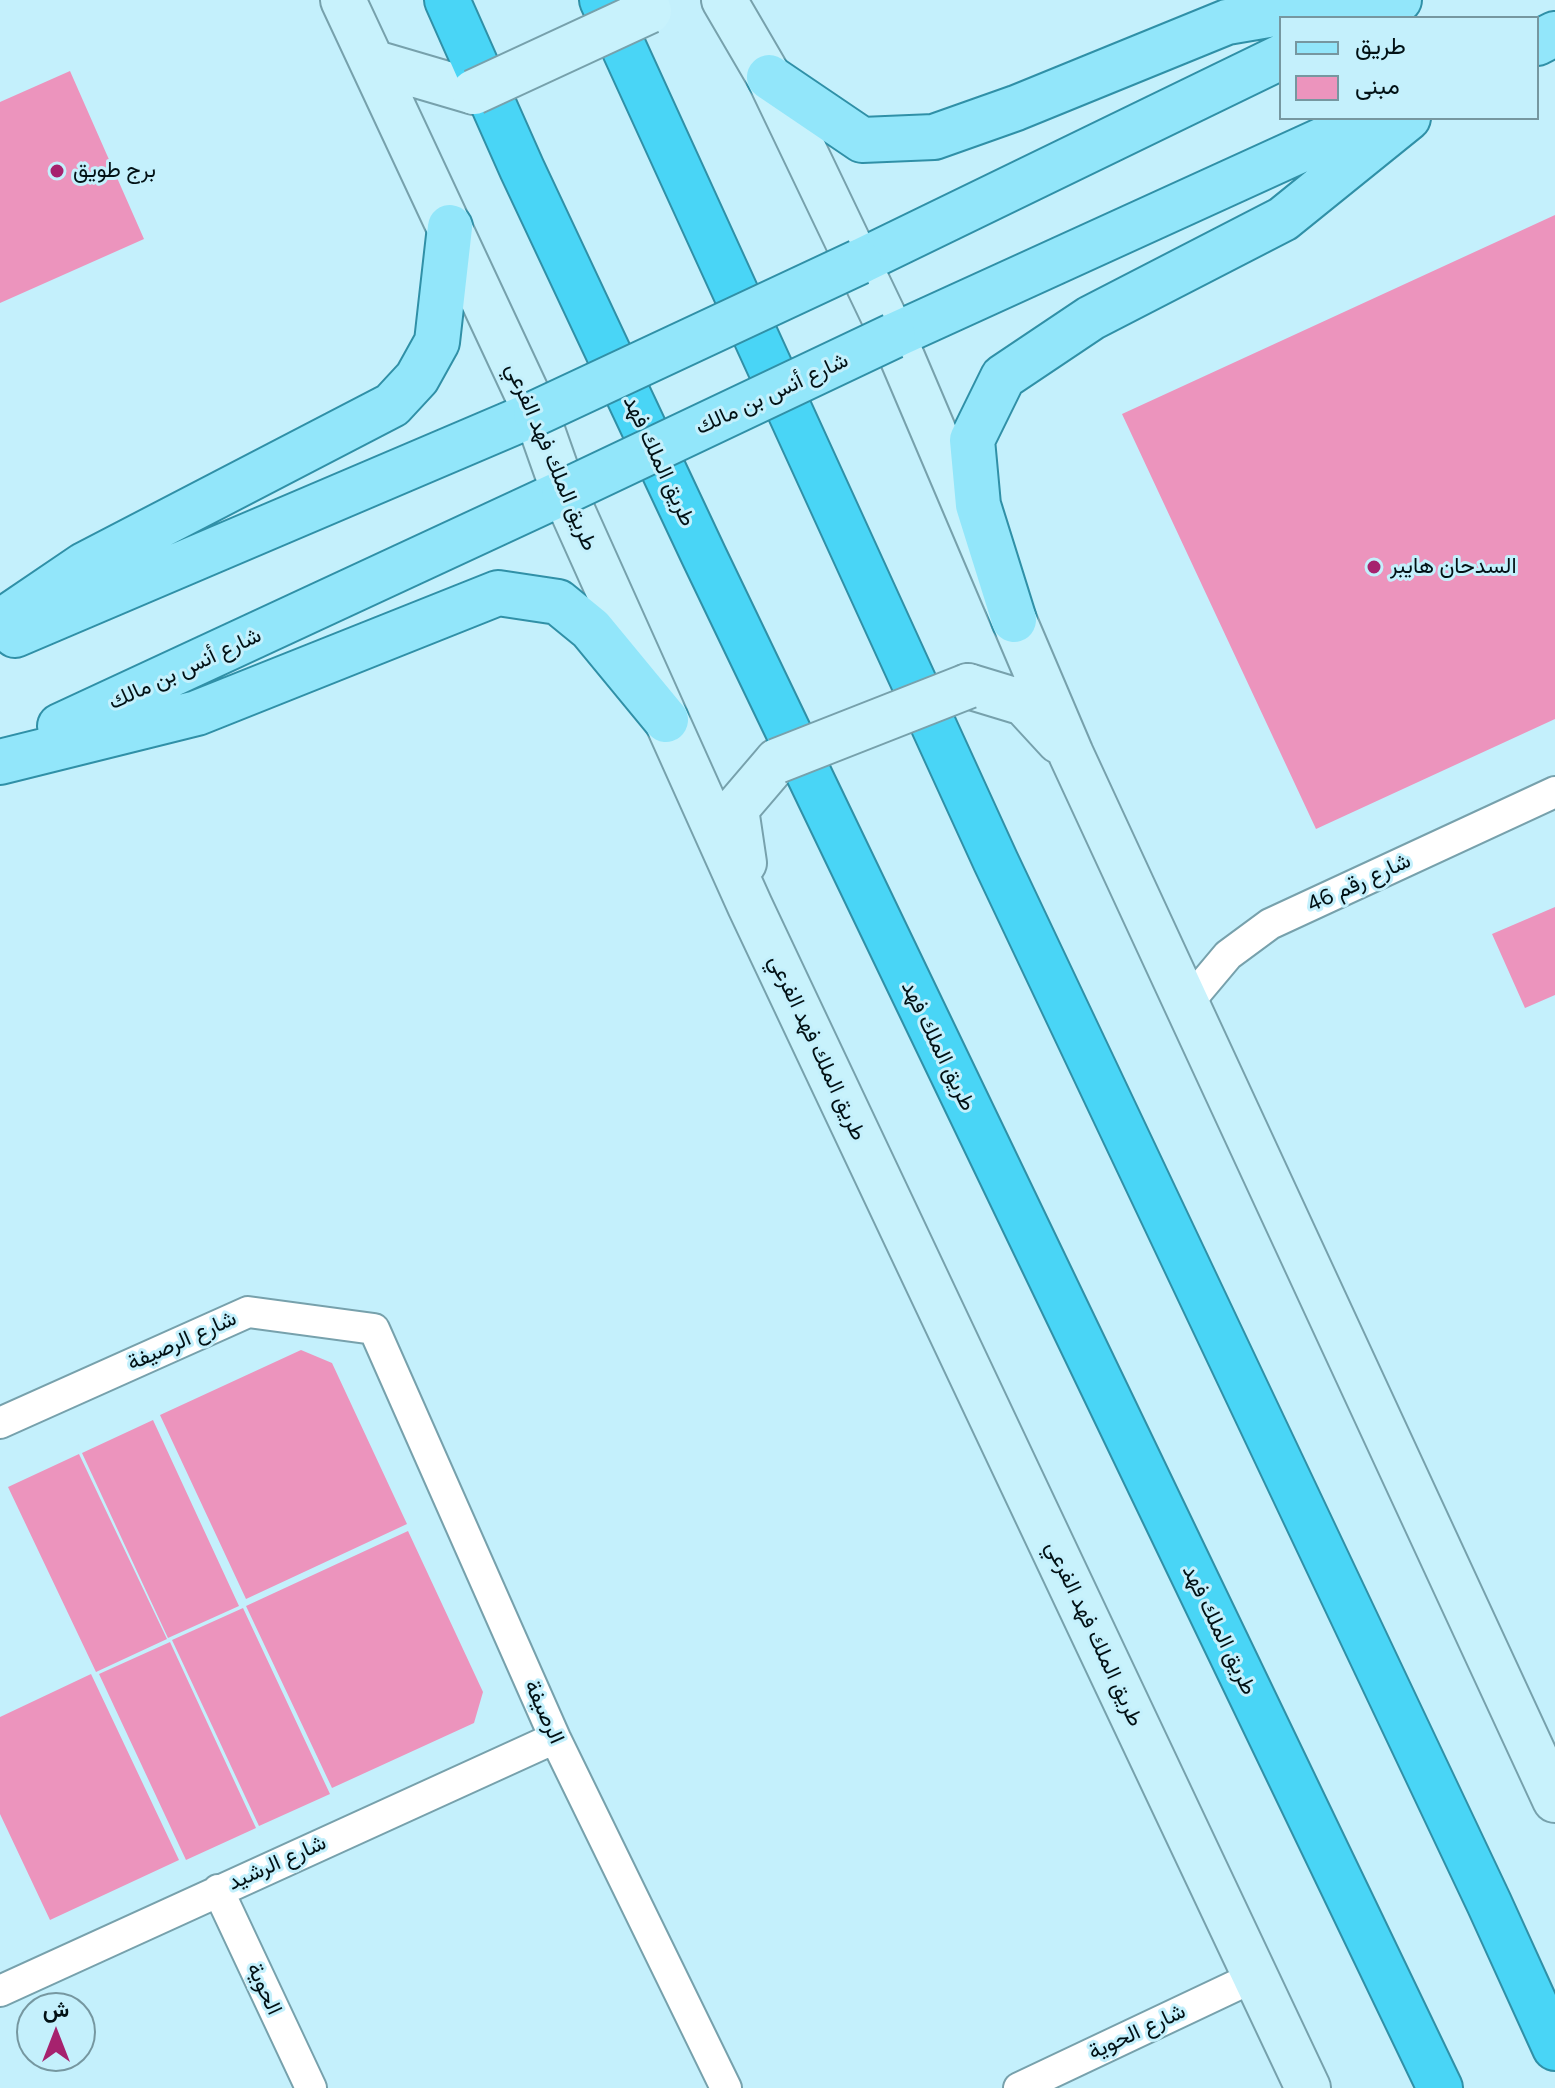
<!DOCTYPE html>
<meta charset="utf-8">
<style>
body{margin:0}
#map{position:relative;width:1555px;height:2088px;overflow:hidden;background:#c4f0fc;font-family:Figtree,Vazirmatn,sans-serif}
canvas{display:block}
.legend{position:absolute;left:1279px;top:16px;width:260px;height:104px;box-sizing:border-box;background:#c4f0fc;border:2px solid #7697a0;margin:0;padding:10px 14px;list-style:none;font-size:24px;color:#021115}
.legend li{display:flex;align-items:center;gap:16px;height:40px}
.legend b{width:40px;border:2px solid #7697a0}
.north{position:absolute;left:16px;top:1992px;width:80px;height:80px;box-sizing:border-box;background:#c4f0fc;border:2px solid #7697a0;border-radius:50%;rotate:0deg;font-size:22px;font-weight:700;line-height:32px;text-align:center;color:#021115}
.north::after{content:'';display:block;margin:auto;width:28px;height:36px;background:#a6226e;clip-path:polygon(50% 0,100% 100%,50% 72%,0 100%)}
</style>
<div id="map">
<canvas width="1555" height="2088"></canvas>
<ul class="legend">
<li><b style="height:10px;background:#92e6fa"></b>طريق</li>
<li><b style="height:22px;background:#ec94bd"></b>مبنى</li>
</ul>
<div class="north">ش</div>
</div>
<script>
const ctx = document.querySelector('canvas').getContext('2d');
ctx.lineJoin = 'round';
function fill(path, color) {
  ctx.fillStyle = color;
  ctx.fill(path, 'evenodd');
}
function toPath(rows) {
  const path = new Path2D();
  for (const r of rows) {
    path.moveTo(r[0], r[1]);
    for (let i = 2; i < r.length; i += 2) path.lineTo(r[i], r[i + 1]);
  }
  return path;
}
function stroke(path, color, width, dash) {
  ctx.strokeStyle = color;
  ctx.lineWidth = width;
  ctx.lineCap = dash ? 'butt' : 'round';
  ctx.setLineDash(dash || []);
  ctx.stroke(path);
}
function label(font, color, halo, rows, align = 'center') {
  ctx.font = font + ' Figtree,Vazirmatn,sans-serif';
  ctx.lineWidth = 6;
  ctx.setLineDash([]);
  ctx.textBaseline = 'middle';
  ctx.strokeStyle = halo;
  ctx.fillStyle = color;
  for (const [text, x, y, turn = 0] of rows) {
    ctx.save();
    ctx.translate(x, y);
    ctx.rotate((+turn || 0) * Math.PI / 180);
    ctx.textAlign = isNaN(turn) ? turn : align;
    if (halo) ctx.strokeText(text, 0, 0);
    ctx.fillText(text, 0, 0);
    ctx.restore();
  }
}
fill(toPath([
 [70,71,144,239,0,303,0,102],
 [1555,215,1555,719,1316,829,1122,414],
 [1555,907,1555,995,1525,1008,1492,934],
 [301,1350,332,1363,407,1524,246,1599,160,1415],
 [153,1420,239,1606,168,1638,82,1453],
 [79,1454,167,1639,96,1672,8,1487],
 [408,1531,483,1692,474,1723,332,1788,246,1606],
 [243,1608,330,1794,259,1826,172,1640],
 [170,1642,256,1828,186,1860,99,1674],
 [91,1674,179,1860,50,1920,0,1814,0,1717]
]), '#ec94bd');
const street = toPath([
 [1186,1005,1228,955,1270,924,1555,792],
 [0,1423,248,1312,374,1329,555,1738,726,2088],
 [218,1890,311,2088],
 [0,1991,555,1738],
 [1019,2088,1256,1976]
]);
const secondary = toPath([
 [343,0,536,413,564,492,750,906,1308,2088],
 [724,0,769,77,893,336,1071,754,1555,1800],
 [372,62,474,92],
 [968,686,1024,703,1059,741],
 [744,863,736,809,777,761]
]);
const primary = toPath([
 [1362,18,1399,0],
 [1537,43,1555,34],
 [769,77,862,140,934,137,1016,108,1227,22,1356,0],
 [859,262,1281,57],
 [893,336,1371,118],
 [1014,620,978,505,972,440,1003,377,1091,318,1283,219,1408,118],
 [0,622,84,565,392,405,417,378,437,342,450,227],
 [15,635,536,413],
 [60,726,564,492],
 [0,762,197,713,498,593,558,602,591,629,666,720]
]);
const highway = toPath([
 [447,0,522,169,704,556,1440,2088],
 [602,0,996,862,1489,1903,1555,2048]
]);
stroke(street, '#77a1ac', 34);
stroke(secondary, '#77a1ac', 48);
stroke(primary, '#3090a7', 48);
stroke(highway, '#3090a7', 48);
stroke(street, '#fff', 30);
stroke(secondary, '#c8f2fc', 44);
stroke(primary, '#92e6fa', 44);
stroke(highway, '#49d5f6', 44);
const secondaryBridge = toPath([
 [474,92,649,11],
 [777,761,968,686]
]);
const primaryBridge = toPath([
 [536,413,859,262],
 [564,492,893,336]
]);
stroke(secondaryBridge, '#77a1ac', 48, []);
stroke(primaryBridge, '#3090a7', 48, []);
stroke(secondaryBridge, '#c8f2fc', 44);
stroke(primaryBridge, '#92e6fa', 44);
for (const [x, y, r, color] of [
 [57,171,8,"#a6226e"],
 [1374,567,8,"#a6226e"]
]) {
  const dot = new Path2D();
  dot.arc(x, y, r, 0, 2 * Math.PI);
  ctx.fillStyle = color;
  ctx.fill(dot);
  stroke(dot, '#c4f0fc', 3);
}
label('22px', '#021115', '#c4f0fc', [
 ["برج طويق",73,171],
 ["السدحان هايبر",1390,567]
], 'left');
label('22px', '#021115', '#c4f0fc', [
 ["شارع أنس بن مالك",772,394,-25],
 ["طريق الملك فهد الفرعي",551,457,67],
 ["طريق الملك فهد",659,461,65],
 ["شارع أنس بن مالك",185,669,-25],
 ["شارع رقم 46",1359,883,-25],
 ["طريق الملك فهد",938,1046,64],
 ["طريق الملك فهد الفرعي",817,1048,65],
 ["شارع الرصيفة",182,1341,-24],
 ["طريق الملك فهد",1219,1630,64],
 ["طريق الملك فهد الفرعي",1094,1634,65],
 ["الرصيفة",544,1712,66],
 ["شارع الرشيد",277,1863,-24],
 ["الحوية",264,1989,65],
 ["شارع الحوية",1137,2032,-25]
]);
</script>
